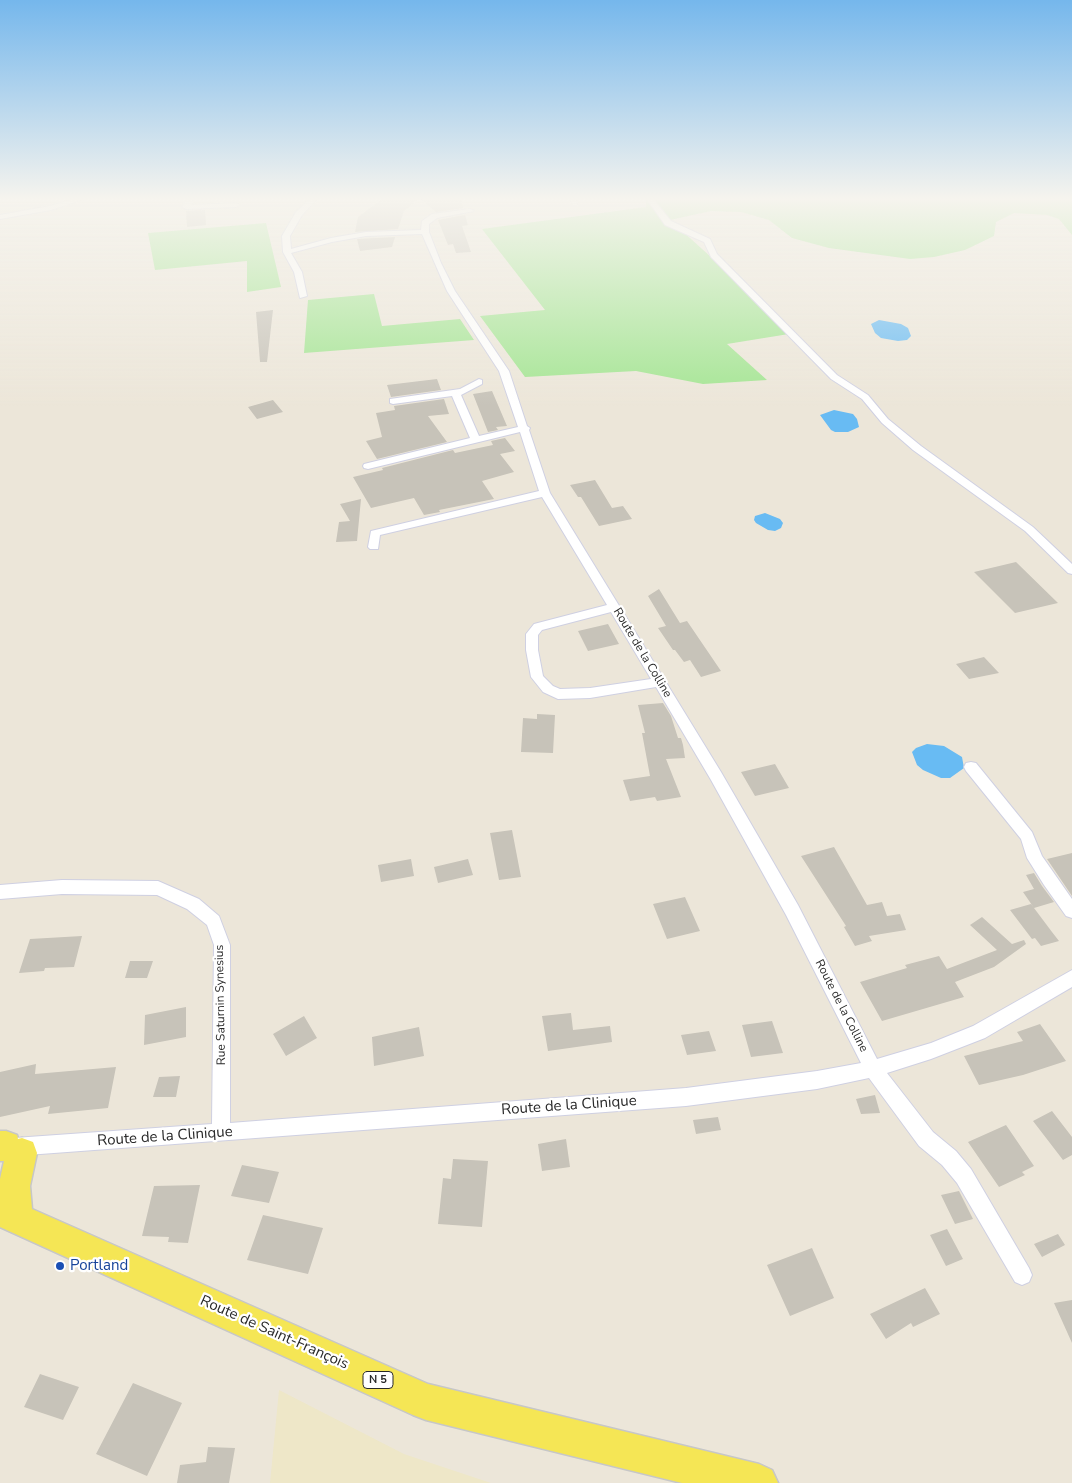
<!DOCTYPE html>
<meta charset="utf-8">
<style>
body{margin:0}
canvas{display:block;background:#ece6d9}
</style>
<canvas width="1072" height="1483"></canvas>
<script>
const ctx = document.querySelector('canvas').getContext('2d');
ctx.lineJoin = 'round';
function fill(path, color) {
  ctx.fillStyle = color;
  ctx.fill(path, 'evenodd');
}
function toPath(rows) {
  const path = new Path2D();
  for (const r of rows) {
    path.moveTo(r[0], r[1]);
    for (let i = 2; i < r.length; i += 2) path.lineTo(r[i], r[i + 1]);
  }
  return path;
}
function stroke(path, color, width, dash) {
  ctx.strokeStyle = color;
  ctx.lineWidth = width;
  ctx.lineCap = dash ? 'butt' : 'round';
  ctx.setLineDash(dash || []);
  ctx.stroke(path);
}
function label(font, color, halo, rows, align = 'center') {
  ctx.font = font + ' "Nunito Sans",sans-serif';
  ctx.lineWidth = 4.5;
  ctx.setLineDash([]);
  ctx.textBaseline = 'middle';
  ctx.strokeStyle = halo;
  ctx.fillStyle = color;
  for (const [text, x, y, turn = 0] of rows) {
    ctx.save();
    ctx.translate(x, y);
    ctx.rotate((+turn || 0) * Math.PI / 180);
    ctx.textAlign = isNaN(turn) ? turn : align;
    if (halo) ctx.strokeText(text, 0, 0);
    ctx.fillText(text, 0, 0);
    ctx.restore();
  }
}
fill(toPath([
 [279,1390,404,1454,491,1483,270,1483]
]), '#eee7c8');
fill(toPath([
 [646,199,1072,199,1072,235,1059,219,1047,215,1014,213,996,222,994,236,965,250,934,257,910,259,829,248,792,238,769,220,741,212,711,211,670,220,795,333,727,344,767,380,703,384,636,371,525,377,480,316,545,310,482,229,646,207],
 [266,223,281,287,247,292,247,261,155,270,148,233],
 [374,294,382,326,460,319,474,340,304,353,308,300]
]), '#a4e593');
fill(toPath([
 [879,320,901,324,908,328,911,336,907,340,898,341,881,338,875,333,871,324],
 [834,410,853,414,857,419,859,427,848,432,835,432,831,430,820,415],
 [765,513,780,519,783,523,781,528,775,531,768,530,756,523,754,520,755,516],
 [927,744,944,746,962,757,964,768,950,778,941,778,923,770,917,765,912,752,916,748]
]), '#68bbf3');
fill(toPath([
 [382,199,419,199,404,211,398,229,355,232,358,217],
 [421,199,461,199,463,208,436,212],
 [205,210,206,225,187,227,186,211],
 [465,215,468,225,462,226,471,252,456,253,453,244,448,245,438,220],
 [395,237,392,247,360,251,357,239],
 [273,310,267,362,260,362,256,312],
 [437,379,441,390,391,397,387,385],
 [492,391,507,426,496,427,498,430,488,432,473,394],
 [444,399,449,414,428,416,447,442,377,459,366,441,382,437,376,413,395,410,394,406],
 [273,400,283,412,257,419,248,407],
 [505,438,515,451,500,454,514,472,482,481,494,499,439,510,440,512,424,515,414,498,371,508,353,477,383,470,382,468,453,450,455,453,493,445,491,441],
 [595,480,612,508,623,506,632,519,599,526,581,497,578,497,570,485],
 [361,499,357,541,336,542,339,522,350,521,340,504],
 [1016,562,1058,603,1015,613,974,572],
 [659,589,680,623,687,621,721,671,701,677,690,660,684,662,675,650,673,650,658,628,666,626,648,596],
 [608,624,619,644,588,651,578,631],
 [984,657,999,673,969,679,956,664],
 [663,703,671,716,678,738,681,738,683,745,685,758,666,759,681,797,657,801,655,797,630,801,623,780,650,776,642,733,645,733,638,705],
 [537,714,555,715,553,753,521,752,523,718,537,719],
 [775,764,789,788,755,796,741,772],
 [512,830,521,877,499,880,490,833],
 [834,847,867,905,882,902,887,916,900,914,906,930,869,936,872,941,855,946,844,927,846,926,801,856],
 [1072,853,1072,896,1047,859],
 [411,859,414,876,381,882,378,865],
 [468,859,473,875,438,883,434,867],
 [1034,873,1042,886,1054,902,1034,908,1023,892,1034,889,1026,875],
 [685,897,700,931,667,939,653,904],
 [1031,904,1052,932,1059,941,1041,946,1035,938,1032,939,1010,910],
 [982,917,1012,944,1024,940,1026,944,994,967,955,982,964,997,882,1021,860,982,907,968,905,965,939,956,947,969,997,950,970,925],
 [82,936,74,967,45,968,44,971,19,973,30,939],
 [130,961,153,961,147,978,125,978],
 [186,1007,186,1037,144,1045,145,1015],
 [571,1013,573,1030,610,1026,612,1042,548,1051,542,1016],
 [304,1016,317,1038,286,1056,273,1034],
 [772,1021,783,1053,751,1057,742,1025],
 [1040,1024,1066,1061,1023,1075,979,1085,964,1056,1023,1041,1017,1032],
 [419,1027,424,1056,374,1066,372,1037],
 [709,1031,716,1051,687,1055,681,1035],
 [36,1064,35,1074,116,1067,108,1108,48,1114,50,1106,0,1117,0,1072],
 [180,1076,176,1097,153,1097,159,1077],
 [875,1095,880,1113,861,1114,856,1099],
 [1052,1111,1072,1137,1072,1155,1063,1160,1033,1121],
 [718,1117,721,1130,696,1134,693,1120],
 [1006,1125,1034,1166,1022,1172,1025,1175,999,1187,968,1142],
 [566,1139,570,1167,542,1171,538,1144],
 [453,1159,488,1161,482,1227,438,1224,443,1178,451,1179],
 [242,1165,279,1172,269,1203,231,1196],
 [200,1185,188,1243,168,1242,169,1237,142,1236,154,1186],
 [959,1191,973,1219,955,1224,941,1195],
 [263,1215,323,1228,308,1274,247,1260],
 [947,1229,963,1259,946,1266,930,1235],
 [1058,1234,1065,1245,1042,1257,1034,1244],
 [812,1248,834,1298,790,1316,767,1265],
 [925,1288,940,1314,913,1327,911,1323,886,1339,870,1314],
 [1072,1300,1072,1343,1054,1303],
 [40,1374,79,1387,63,1420,24,1407],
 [133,1383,182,1403,147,1476,96,1454],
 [208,1447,235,1448,229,1483,177,1483,180,1465,206,1462]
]), '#c7c3b9');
const street = toPath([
 [74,199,84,199,51,210,0,219,0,215,50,206,74,199],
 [187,199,193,199,191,205,236,203,240,205,236,207,186,209,182,207,187,199],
 [310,199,317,199,302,215,290,236,291,249,331,238,366,232,421,230,422,221,432,214,470,209,474,211,437,218,429,224,429,232,441,263,455,291,509,371,527,426,530,428,529,430,550,493,721,772,798,905,877,1059,931,1043,973,1026,1072,970,1072,987,985,1038,931,1059,887,1073,933,1132,956,1151,971,1169,1029,1268,1032,1275,1029,1282,1022,1285,1015,1282,957,1183,942,1165,919,1146,869,1078,817,1089,686,1106,0,1157,0,1139,212,1124,214,945,207,925,187,909,157,895,62,894,0,899,0,885,62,880,158,881,199,899,219,916,230,945,230,1123,686,1088,817,1071,861,1063,786,915,711,780,656,687,590,698,558,699,543,692,531,677,526,650,526,634,534,624,607,605,542,497,380,535,378,549,370,549,368,547,371,531,539,491,520,432,368,469,364,468,363,466,364,464,470,438,452,396,393,404,390,403,390,399,460,389,479,379,482,380,482,384,461,395,479,436,518,427,499,371,447,291,422,234,366,236,332,242,291,253,302,272,307,296,300,298,294,272,283,252,282,236,296,212,310,199],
 [611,612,651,679,590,688,560,689,553,686,543,676,538,650,538,635,542,630,611,612],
 [570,199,576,199,577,205,573,205,570,199],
 [647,199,653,199,671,221,710,239,717,254,837,375,868,395,888,419,921,446,1033,527,1072,564,1072,574,1068,573,1025,531,913,450,882,423,862,399,831,379,711,257,704,242,665,225,647,199],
 [971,762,976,763,1032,832,1042,856,1072,899,1072,918,1066,916,1044,885,1027,858,1021,839,966,771,964,767,966,763,971,762]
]);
const primary = toPath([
 [0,1131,6,1131,17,1135,18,1139,22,1138,33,1142,37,1153,30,1186,32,1209,428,1384,759,1464,772,1470,778,1483,682,1483,426,1420,413,1415,0,1227,0,1179,4,1161,0,1161,0,1131]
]);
stroke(street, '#cfd0e2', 2);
stroke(primary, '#c7c7c7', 3);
fill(street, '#fff');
fill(primary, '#f5e655');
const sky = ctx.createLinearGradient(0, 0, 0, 406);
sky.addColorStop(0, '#75b7ec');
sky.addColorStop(0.49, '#f6f4ee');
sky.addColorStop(1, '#f6f4ee00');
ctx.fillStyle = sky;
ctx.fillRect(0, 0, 1072, 406);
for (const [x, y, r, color] of [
 [60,1266,5,"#1a4fb4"]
]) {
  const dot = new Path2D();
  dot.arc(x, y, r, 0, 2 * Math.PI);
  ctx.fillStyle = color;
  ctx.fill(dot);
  stroke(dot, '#fff', 2);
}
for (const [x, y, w] of [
 [378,1380,30]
]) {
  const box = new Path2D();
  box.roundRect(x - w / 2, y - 8.5, w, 17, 4);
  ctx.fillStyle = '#fff';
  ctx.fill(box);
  stroke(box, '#292929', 1);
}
label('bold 11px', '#292929', null, [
 ["N 5",378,1380]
]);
label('12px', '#292929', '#fff', [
 ["Route de la Colline",642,653,59],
 ["Rue Saturnin Synesius",221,1005,-91],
 ["Route de la Colline",841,1006,63]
]);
label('15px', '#292929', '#fff', [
 ["Route de la Clinique",569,1106,-4],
 ["Route de la Clinique",165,1137,-4],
 ["Route de Saint-François",274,1333,24]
]);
label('15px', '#164399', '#fff', [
 ["Portland",70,1266]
], 'left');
</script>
